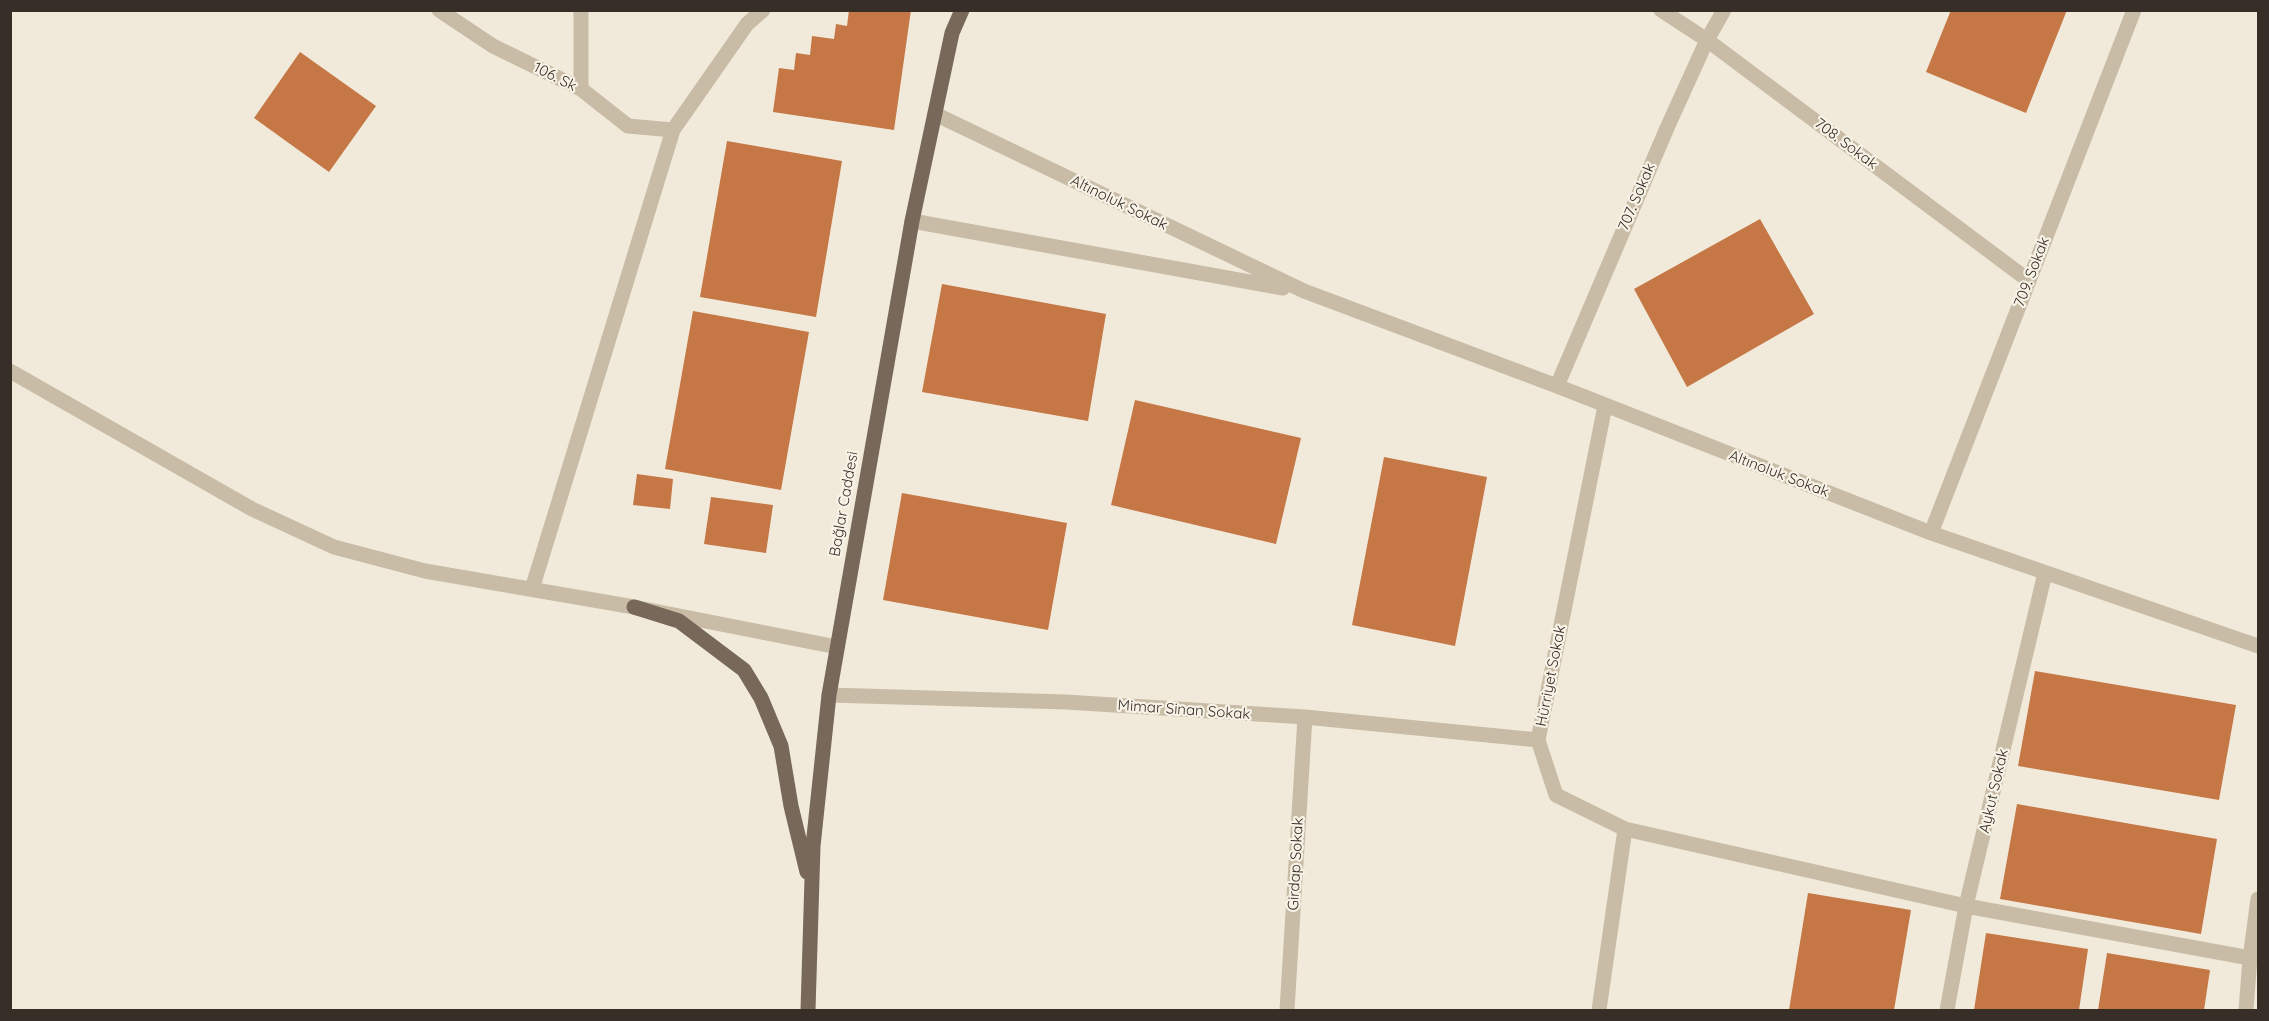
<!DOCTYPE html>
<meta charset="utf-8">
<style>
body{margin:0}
#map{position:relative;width:2269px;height:1021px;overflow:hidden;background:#f1eadb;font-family:Quicksand,sans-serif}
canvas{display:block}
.frame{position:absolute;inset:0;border:12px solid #362e27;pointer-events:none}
</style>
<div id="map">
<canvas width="2269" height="1021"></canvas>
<div class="frame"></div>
</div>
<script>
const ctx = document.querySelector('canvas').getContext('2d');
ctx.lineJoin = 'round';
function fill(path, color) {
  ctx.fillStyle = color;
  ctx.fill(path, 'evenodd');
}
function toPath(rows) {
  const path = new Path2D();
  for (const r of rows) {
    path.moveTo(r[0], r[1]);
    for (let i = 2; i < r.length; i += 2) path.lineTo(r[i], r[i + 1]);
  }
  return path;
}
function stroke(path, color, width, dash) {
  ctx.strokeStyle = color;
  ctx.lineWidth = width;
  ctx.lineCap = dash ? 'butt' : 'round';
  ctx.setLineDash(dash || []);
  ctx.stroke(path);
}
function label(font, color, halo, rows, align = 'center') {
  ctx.font = font + ' Quicksand,sans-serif';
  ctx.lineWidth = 4.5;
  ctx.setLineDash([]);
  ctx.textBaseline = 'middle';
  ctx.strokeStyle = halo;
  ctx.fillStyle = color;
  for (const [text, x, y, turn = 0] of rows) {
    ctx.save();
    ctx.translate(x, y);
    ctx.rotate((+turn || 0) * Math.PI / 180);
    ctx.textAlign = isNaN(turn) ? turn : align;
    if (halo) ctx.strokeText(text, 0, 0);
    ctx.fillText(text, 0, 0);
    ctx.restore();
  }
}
fill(toPath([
 [849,10,911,10,894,130,773,112,779,68,794,70,796,53,810,55,812,36,834,39,836,24,847,26],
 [1951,10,2067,10,2026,113,1926,72],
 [300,52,376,106,329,172,254,118],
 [727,141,842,161,816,317,700,297],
 [1760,219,1814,314,1687,387,1634,289],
 [942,284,1106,314,1088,421,922,392],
 [693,311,809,332,781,490,665,469],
 [1135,400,1301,438,1276,544,1111,505],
 [1384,457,1487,477,1455,646,1352,625],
 [637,474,673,479,670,509,633,505],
 [902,493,1067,523,1048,630,883,600],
 [711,497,773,505,766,553,704,544],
 [2035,671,2236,705,2219,800,2018,766],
 [2017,804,2217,839,2201,934,2000,899],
 [1808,893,1911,910,1894,1010,1789,1010],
 [1986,933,2088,949,2079,1010,1974,1010],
 [2107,953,2210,970,2204,1010,2098,1010]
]), '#c57745');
stroke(toPath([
 [439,10,493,46,581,89,628,126,673,130],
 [581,10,581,89],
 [1661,10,1707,40,2028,280],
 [935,114,1304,291,1557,386,1931,533,2258,646],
 [912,221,1283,288],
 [10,371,252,509,334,547,425,571,634,607,837,647],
 [1557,386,1667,128,1707,40,1724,10],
 [1931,533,2134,10],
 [532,589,673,130,747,24,763,10],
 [829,695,1066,702,1305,717,1538,740],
 [1625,829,1966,906,2250,958],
 [1287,1010,1305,717],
 [1599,1010,1625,829,1556,795,1538,740,1605,406],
 [1947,1010,1966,906,2045,573],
 [2246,1010,2250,958,2258,899]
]), '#c9bca7', 15);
stroke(toPath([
 [634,607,679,621,744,670,761,698,781,746,791,806,807,872],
 [808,1010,813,846,829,695,912,221,952,33,962,10]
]), '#786859', 15);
label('15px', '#362e27', '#f9f3e7', [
 ["106. Sk",555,77,27],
 ["708. Sokak",1846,144,37],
 ["707. Sokak",1637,197,-67],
 ["Altınoluk Sokak",1119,203,26],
 ["709. Sokak",2032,272,-69],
 ["Altınoluk Sokak",1779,474,21],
 ["Bağlar Caddesi",844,504,-80],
 ["Hürriyet Sokak",1551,676,-79],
 ["Mimar Sinan Sokak",1184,710,4],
 ["Aykut Sokak",1994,791,-77],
 ["Girdap Sokak",1296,864,-87]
]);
</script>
